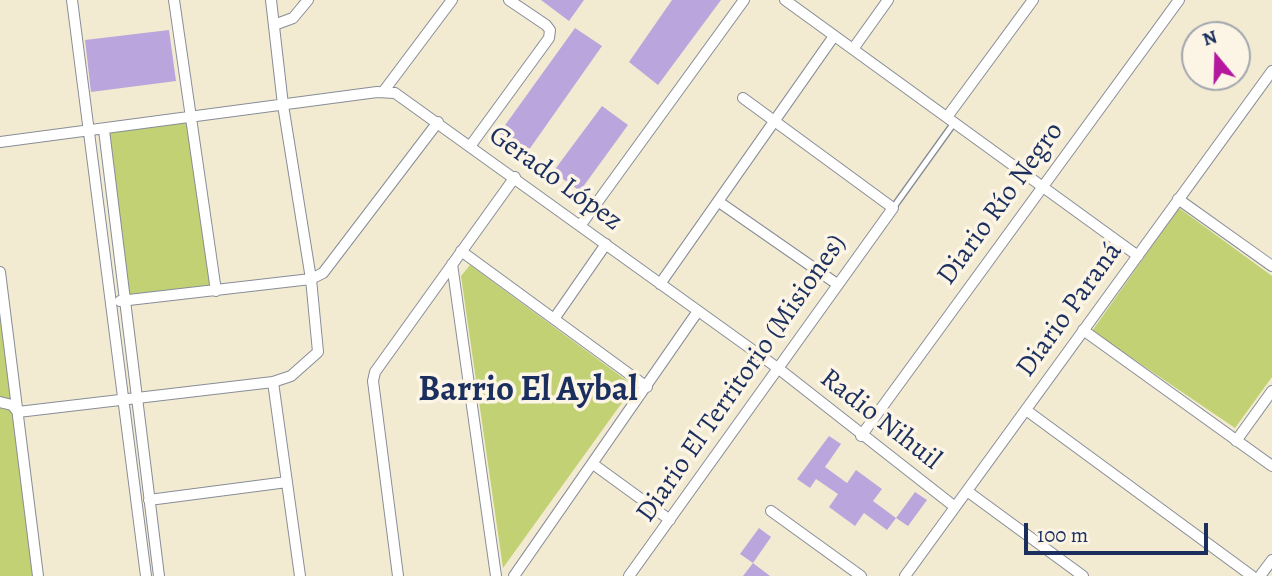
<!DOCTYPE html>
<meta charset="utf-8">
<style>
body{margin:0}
#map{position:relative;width:1272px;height:576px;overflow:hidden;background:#f3ebd1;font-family:Alegreya,serif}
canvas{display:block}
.north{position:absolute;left:1181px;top:21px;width:70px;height:70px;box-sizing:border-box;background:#fcf5e5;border:2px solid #a2a6af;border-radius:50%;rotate:341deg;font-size:19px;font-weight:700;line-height:28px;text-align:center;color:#1b2f5e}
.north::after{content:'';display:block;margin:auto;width:24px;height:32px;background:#b5179e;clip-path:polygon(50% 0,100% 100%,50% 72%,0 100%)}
.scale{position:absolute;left:1024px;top:523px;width:184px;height:32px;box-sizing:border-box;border:4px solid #1b2f5e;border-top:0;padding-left:9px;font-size:21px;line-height:24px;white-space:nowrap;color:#1b2f5e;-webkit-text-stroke:5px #fcf5e5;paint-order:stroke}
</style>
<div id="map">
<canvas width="1272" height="576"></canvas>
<div class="north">N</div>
<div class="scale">100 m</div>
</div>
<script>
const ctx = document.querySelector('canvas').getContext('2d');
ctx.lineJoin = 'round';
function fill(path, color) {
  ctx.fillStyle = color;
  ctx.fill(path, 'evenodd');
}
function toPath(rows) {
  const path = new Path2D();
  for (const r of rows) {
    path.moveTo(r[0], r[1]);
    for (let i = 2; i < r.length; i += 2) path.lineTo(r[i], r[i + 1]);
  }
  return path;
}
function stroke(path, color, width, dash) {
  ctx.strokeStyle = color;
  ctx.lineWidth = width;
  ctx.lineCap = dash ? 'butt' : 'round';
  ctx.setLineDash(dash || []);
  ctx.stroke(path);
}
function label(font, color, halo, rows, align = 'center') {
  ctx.font = font + ' Alegreya,serif';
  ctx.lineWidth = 7;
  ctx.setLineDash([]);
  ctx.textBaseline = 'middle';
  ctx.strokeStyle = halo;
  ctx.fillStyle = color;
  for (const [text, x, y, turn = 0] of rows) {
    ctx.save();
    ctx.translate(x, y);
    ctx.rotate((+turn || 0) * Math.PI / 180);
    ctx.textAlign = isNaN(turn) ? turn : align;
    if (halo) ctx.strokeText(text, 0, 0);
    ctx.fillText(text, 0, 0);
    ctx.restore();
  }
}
fill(toPath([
 [194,118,216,291,125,300,104,131],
 [1179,208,1272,276,1272,377,1235,428,1092,331],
 [470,265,634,386,503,568,461,276],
 [0,280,37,576,0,576]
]), '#c1d173');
fill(toPath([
 [541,0,584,0,569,21],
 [672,0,721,0,658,85,629,62],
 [575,28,602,46,526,154,498,135],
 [169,30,176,81,91,92,85,40],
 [602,106,628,125,580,191,553,172],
 [829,436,841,444,825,467,847,483,856,470,882,489,873,501,896,518,887,530,864,513,855,526,829,507,838,494,816,479,810,488,797,479],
 [915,492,927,500,908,526,896,518],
 [759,528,771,537,753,563,740,554],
 [753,563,770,576,743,576]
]), '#bba5dd');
const lane = toPath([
 [893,208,954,123]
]);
const street = toPath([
 [72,0,146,576],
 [174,0,216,291],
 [785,0,1138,256],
 [274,25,293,18,308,0],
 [853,49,888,0],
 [383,92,452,0],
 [947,117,1033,0],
 [104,130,159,576],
 [0,142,377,92,395,93,779,369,955,507],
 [471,145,549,38,550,30,546,25,509,0],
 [1178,199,1272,266],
 [719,202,837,284],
 [580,226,744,0],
 [461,251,647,387],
 [452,264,496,576],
 [0,272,38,576],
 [660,284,834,36],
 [120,301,311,279,323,273,438,122],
 [554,319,606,244],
 [1083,330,1272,466],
 [273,382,300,576],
 [0,402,12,405,18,412,273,382,291,376,318,352,311,279,283,105,271,0],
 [1026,410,1252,576],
 [861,436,1179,0],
 [1236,441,1272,391],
 [593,464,670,520],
 [967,491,1083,576],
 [149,500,287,482],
 [771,511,861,576],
 [398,576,373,381,375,372,515,177],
 [514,576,698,311],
 [629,576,893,208,743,98],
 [905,576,1272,71],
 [1260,576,1272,560]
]);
stroke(lane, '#878d98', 8);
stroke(street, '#878d98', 12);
stroke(lane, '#fff', 5);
stroke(street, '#fff', 10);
label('28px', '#1b2f5e', '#fcf5e5', [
 ["Gerado López",555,179,36],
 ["Diario Río Negro",1001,204,-54],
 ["Diario Paraná",1070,310,-54],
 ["Diario El Territorio (Misiones)",742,379,-55],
 ["Radio Nihuil",880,420,38]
]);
label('bold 35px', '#1b2f5e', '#fcf5e5', [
 ["Barrio El Aybal",528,391]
]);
</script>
